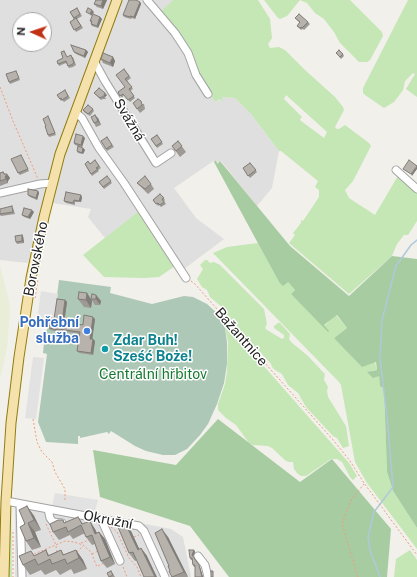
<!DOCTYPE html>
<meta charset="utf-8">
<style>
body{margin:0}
#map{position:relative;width:417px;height:577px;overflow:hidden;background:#f1f0ea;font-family:"Public Sans",sans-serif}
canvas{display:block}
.north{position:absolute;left:12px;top:12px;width:40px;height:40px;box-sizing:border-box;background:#fff;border:1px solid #a7a7a7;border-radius:50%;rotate:273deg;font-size:11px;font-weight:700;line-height:16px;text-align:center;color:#222}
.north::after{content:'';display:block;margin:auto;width:14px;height:18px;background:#c13113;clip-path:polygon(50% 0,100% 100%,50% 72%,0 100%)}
</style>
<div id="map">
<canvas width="417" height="577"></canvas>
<div class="north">N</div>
</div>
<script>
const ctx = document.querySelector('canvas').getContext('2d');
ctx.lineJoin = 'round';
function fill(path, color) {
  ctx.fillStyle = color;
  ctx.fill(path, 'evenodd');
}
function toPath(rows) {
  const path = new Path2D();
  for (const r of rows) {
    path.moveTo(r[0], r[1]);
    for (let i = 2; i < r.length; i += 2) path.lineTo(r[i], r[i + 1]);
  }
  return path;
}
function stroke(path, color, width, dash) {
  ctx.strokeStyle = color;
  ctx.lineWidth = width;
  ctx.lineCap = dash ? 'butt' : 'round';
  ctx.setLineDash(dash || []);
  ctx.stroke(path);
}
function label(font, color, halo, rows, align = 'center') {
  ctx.font = font + ' "Public Sans",sans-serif';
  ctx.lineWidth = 3;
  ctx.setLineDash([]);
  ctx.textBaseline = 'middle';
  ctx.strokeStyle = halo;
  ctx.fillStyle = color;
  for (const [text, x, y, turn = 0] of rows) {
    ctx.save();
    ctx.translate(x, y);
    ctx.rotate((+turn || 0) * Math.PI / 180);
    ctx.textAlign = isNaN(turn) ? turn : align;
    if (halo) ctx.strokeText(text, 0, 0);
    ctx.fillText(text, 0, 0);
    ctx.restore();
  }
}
fill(toPath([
 [0,0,114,0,56,151,46,188,28,263,0,260],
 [20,20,44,20,44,44,20,44],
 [120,0,173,0,160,13,177,34,215,102,220,99,223,102,222,97,235,98,251,114,279,151,272,188,257,206,221,161,218,164,215,160,174,188,196,218,224,239,184,269,143,208,105,238,88,217,91,209,52,203,63,155],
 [15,499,171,529,183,537,191,577,15,577]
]), '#e0dfdf');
fill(toPath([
 [0,266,8,296,10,310,7,348,0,379]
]), '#e8eed7');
fill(toPath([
 [173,0,258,0,270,19,272,38,268,44,270,48,279,47,285,50,305,70,335,97,343,107,344,110,335,127,337,129,339,129,345,125,369,143,371,146,353,181,345,190,349,198,375,215,399,174,417,189,417,221,408,235,404,235,397,244,392,256,349,294,289,243,295,235,293,233,301,223,301,220,303,221,319,197,319,190,315,187,318,181,281,151,279,151,251,114,235,98,222,97,224,103,220,99,215,102,160,12],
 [286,95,327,132,324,138,301,121,300,119,302,117,284,99],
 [264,0,350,0,382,32,383,36,370,60,367,62,359,62,340,43,334,32,324,19,315,13,307,3,300,0,287,16,280,19,278,18],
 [408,0,417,0,417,97,406,89,415,74,413,73,405,81,403,90,394,102,384,108,365,95,363,93,363,88],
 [139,211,175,266,159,277,144,278,104,277,83,255],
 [258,243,279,282,288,282,295,290,291,294,329,331,324,326,336,315,347,328,334,338,367,365,375,362,377,370,370,371,379,376,380,386,384,389,387,472,393,491,417,528,417,549,367,483,355,462,341,385,339,382,213,253,227,247],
 [205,260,207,260,210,263,214,262,220,265,264,309,267,324,265,328,267,330,282,339,284,338,284,335,274,328,274,326,278,323,280,323,290,334,289,339,291,342,308,356,322,371,325,374,324,380,328,387,327,391,328,397,346,426,349,446,343,448,337,438,333,436,306,407,298,393,288,385,282,374,275,370,272,367,271,364,240,330,235,323,226,315,223,308,210,297,207,290,202,287,197,279,203,269,200,265],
 [225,322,349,463,357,476,353,480,350,477,342,462,337,459,331,459,306,476,301,476,298,474,294,469,293,462,289,462,286,461,272,448,268,446,253,445,249,443,236,425,226,418,218,410,218,404,225,384,227,371,228,342,224,323],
 [11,504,12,577,6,577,8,506],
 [410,550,417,560,417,577,394,577,396,559]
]), '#c5e6b5');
fill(toPath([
 [215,160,218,164,220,161,290,246,349,296,392,256,417,259,417,528,393,491,387,472,384,389,380,386,379,376,373,378,367,372,377,370,376,362,362,367,334,338,347,328,337,315,324,325,329,331,328,332,291,294,295,290,288,282,283,286,279,282,214,162],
 [218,419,300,482,332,459,391,529,387,577,229,577,190,526,100,497,93,450,176,465]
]), '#a8cca2');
fill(toPath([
 [59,280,111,287,110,293,152,304,184,296,193,297,207,304,218,314,225,328,227,343,227,364,224,383,217,404,208,424,200,435,187,449,175,455,163,455,146,451,135,446,111,431,109,434,107,432,80,438,80,436,78,436,78,444,46,442,38,422,47,354,43,353,45,334,51,321,54,319]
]), '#adc8b6');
fill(toPath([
 [41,291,58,294,54,320,51,321,37,319],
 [33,357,44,358,36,419,25,418],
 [55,493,98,500,95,511,90,510,91,514,52,506]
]), '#e2e2e2');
stroke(toPath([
 [380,577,370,550,368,537,374,512,393,487,388,426,380,358,382,320,396,266,411,245,417,240]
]), '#afc9da', 1.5);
const minor = toPath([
 [147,0,175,33,188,53,196,75,208,94],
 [94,61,105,81,156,163,171,153],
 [76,113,82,118,99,148,124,183,186,278],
 [396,170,417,189],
 [0,193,40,184,52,183],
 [6,501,139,526,144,531,165,577],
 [20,504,22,577],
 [48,509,50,518,53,522,62,523],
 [101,519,120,561],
 [198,556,205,565,208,577]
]);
const major = toPath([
 [4,577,6,501,11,423,19,357,31,278,44,217,60,154,117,0]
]);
stroke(minor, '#a3a3a3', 9);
stroke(major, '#927d0e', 11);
stroke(toPath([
 [0,87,13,121,38,179],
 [191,281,194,283,334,441,350,461,364,483,417,555],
 [35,298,38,279],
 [33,419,37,442,42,452,52,462,55,472,65,489,65,500],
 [46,524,56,545],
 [111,527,117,532,129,558,137,567,141,577],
 [13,532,13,577],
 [134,537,139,535],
 [81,543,89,540],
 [56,546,57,553],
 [77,552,83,546],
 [34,554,65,541,74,542,83,545,91,552,97,567],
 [92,554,98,551],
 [98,566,104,563],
 [123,567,127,577],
 [358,577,342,524,351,500,364,484]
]), '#ee9d7e', 1, [2, 2]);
stroke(minor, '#fff', 7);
stroke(major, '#f4e1ac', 9);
fill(toPath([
 [107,0,103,9,97,7,94,4],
 [140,2,141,4,135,19,132,18,131,19,124,17,123,15],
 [77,8,82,16,77,19,83,28,76,32,70,22,74,20,70,12],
 [100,17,102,19,98,28,92,26,91,24,91,22,90,21],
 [295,18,308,22,310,24,304,30,303,29,301,30,297,26,300,23],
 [86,50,88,52,85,58,76,54,74,52],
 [64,51,67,57,73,57,76,65,73,67,69,68,66,63,59,66,58,64,63,58],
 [336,53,343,54,344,56,341,59],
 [113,57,115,61,113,67,103,63,101,59],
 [124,69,131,78,127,81,133,89,130,91,135,98,130,102,124,95,122,98,118,92,125,87],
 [16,71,20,80,10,84,9,82],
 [65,90,70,98,64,102,62,100,61,101,57,95],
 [94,93,107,95,105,97,106,99,103,99,101,100],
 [133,103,144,104,145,109,140,113],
 [93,109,94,111,90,116,84,112,83,110],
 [49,118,56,135,49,137,48,135],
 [98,118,101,125,96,127,94,123],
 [157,135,163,144,157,148,151,139],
 [107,137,114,147,107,151,106,149],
 [85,138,82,147,75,145,74,143],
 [178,141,186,152,180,157,172,146],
 [83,148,85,150,83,154,78,153,77,151],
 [22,157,29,171,20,175,18,173],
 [95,160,101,168,98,170,99,171,92,176,85,164,90,164],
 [250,163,257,172,250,178,243,168],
 [3,172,5,174,7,174,10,178,8,181,8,183,0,186,0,173],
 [107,176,112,183,104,189,99,182],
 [137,183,151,184,154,189,148,194],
 [38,191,39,193,37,200,30,197,28,195],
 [160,194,165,200,164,201,166,204,161,207,159,205,158,206,153,200],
 [82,197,81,202,75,202,75,205,66,203,64,201],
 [13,208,15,214,1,216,0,215,0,209],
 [34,212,30,219,24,217,22,215],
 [23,236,24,243,17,244,16,242],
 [87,293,92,301,91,308,84,307,78,299],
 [96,295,101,301,100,305,95,305,91,299],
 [65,300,67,302,64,322,83,325,95,319,92,339,95,341,93,355,79,353,77,351,80,334,59,331,59,332,50,330,49,328],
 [27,506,34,516,41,530,35,532,41,547,32,550,26,541,25,524],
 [78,517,83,524,95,529,97,533,99,532,105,539,115,564,107,568,101,561,95,544,92,545,86,537,85,533,73,539,70,535,59,540,53,532,63,520,65,523],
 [131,531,139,549,141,548,147,556,135,561,129,553],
 [168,537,188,577,172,577,169,566],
 [46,550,49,555,61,550,64,555,76,550,83,560,87,569,74,574,71,569,60,575,56,570,45,575,41,570,30,575,23,565],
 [194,550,195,552,193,557,200,567,203,577,195,577,195,567,194,567,193,565,192,560,191,560,190,558],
 [111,571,115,577,109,577]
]), '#9d9994');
fill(toPath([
 [103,0,107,0,103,9,101,6],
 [140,2,141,4,135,19,134,17],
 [92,10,94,12,91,16,90,14],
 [100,17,102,19,98,28,97,26],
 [86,50,88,52,85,58,84,56],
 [113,57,115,61,113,67,110,63],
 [105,93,107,95,105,97,106,99,104,95],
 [95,115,98,118,101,125,98,121],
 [83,136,85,138,82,147,81,145],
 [83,148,85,150,83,154,82,153],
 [417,166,417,169,412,176,411,174],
 [3,172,6,176,7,174,10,178,8,181,8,183,6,179],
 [38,191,39,193,37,200,36,198],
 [81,195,82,197,81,202,79,201],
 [32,210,34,212,30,219,28,217],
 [22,235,23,236,24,243,22,241],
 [87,293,92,301,91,308,86,300],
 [96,295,101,301,100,305,96,299],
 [65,300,67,302,64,324,62,322],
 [93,317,95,319,92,341,90,339],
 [93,339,95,341,93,355,91,353],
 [27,506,34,516,41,530,34,520],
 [90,521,95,529,100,541,95,534],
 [28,523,35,532,41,547,34,538],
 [125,523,131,531,143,557,138,550],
 [162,529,168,537,188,577,184,572],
 [99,532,105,539,115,564,110,557],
 [141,548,147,556,157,577,155,577],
 [76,550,83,560,87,569,79,558],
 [194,550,195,552,193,557,192,555],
 [199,565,200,567,203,577,202,577]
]), '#807d78');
const building = toPath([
 [96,0,103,0,101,6,94,4,96,0],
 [129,0,136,0,140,2,134,17,130,16,130,17,123,15,129,0],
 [77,8,80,14,74,18,70,12,77,8],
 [88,8,92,10,90,14,86,12,88,8],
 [93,14,100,17,97,26,91,24,92,21,90,21,93,14],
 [299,14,308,22,302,28,302,27,300,28,297,26,300,22,295,18,299,14],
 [34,15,37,20,25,20,24,19,34,15],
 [76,18,81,26,74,30,70,22,76,18],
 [71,45,86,50,84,56,74,52,71,45],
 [339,50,343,54,340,57,336,53,339,50],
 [64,51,67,57,71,55,74,63,71,65,68,66,66,61,58,64,57,61,63,58,61,52,64,51],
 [103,53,113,57,110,63,101,59,103,53],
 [124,69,129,76,125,79,132,87,129,89,134,96,128,100,123,94,120,96,118,92,125,87,116,75,124,69],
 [16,71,19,78,9,82,6,74,16,71],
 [99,88,105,93,104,95,104,97,101,97,100,98,94,93,99,88],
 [65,90,68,96,62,100,61,98,60,99,57,95,65,90],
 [138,99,141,101,142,105,137,109,133,103,138,99],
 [88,105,93,109,88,114,83,110,88,105],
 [95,115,98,121,94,123,91,117,95,115],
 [48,116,55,133,48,135,45,126,46,126,43,119,48,116],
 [76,134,83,136,81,145,74,143,76,134],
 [157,135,162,142,156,146,151,139,157,135],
 [107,137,112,145,106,149,101,141,107,137],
 [178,141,182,146,176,151,172,146,178,141],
 [78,146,83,148,82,153,77,151,78,146],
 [21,155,28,169,18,173,11,159,21,155],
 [95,160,99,166,96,168,98,169,91,174,85,164,88,161,90,164,95,160],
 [409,160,417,166,411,174,403,169,409,160],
 [250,163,256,170,248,176,243,168,250,163],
 [3,172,4,174,7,174,5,177,6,179,0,181,0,173,3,172],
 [107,176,111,181,103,187,99,182,107,176],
 [145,176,151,184,145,189,137,183,145,176],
 [28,189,38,191,36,198,28,195,28,189],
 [66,192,81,195,79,201,74,200,73,203,64,201,66,192],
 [160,194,164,198,162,199,164,202,160,205,158,203,156,204,153,200,160,194],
 [12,206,13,212,0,214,0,209,12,206],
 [24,208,32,210,28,217,22,215,24,208],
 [22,235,22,241,16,242,15,236,22,235],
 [79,292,87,293,86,300,78,299,79,292],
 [92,294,96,295,96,299,91,299,92,294],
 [57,299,65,300,62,322,83,325,84,315,93,317,90,339,93,339,91,353,77,351,80,332,58,329,58,330,49,328,51,318,54,319,57,299],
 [27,506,34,520,28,523,34,538,26,541,20,527,25,524,19,510,27,506],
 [78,517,82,524,90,521,95,534,99,532,110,557,101,561,92,535,86,537,81,525,68,532,66,527,53,532,50,524,58,520,63,520,64,523,78,517],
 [125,523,138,550,141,548,155,577,144,577,133,552,129,553,118,527,125,523],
 [162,529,184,572,172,577,169,571,170,571,168,566,169,566,155,533,162,529],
 [46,550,48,556,61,550,63,555,76,550,79,558,67,564,65,559,52,564,50,559,38,565,35,559,23,565,19,556,31,551,34,556,46,550],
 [189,550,194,550,192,555,199,565,202,577,195,577,195,565,193,565,192,558,190,558,189,550],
 [111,571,113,575,109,577,107,573,111,571],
 [211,571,213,571,213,577,211,577,211,571]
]);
fill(building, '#b7b2ac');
stroke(building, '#807d78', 1);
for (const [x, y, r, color] of [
 [87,331,4,"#3f7fe0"],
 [105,349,4,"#0f9aa8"]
]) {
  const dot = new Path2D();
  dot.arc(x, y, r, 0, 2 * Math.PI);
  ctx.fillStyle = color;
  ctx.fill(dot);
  stroke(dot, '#fff', 1.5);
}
label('14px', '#222', '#fff', [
 ["Svážná",129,120,59],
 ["Borovského",36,259,-79],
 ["Bažantnice",241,337,49],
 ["Okružní",108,520,11]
]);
label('bold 14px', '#366cbe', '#fff', [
 ["Pohřební",79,323],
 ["služba",79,339]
], 'right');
label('bold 14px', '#0d838f', '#fff', [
 ["Zdar Buh!",113,341],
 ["Sześć Boże!",113,357]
], 'left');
label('14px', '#177930', '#fff', [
 ["Centrální hřbitov",153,375]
]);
</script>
